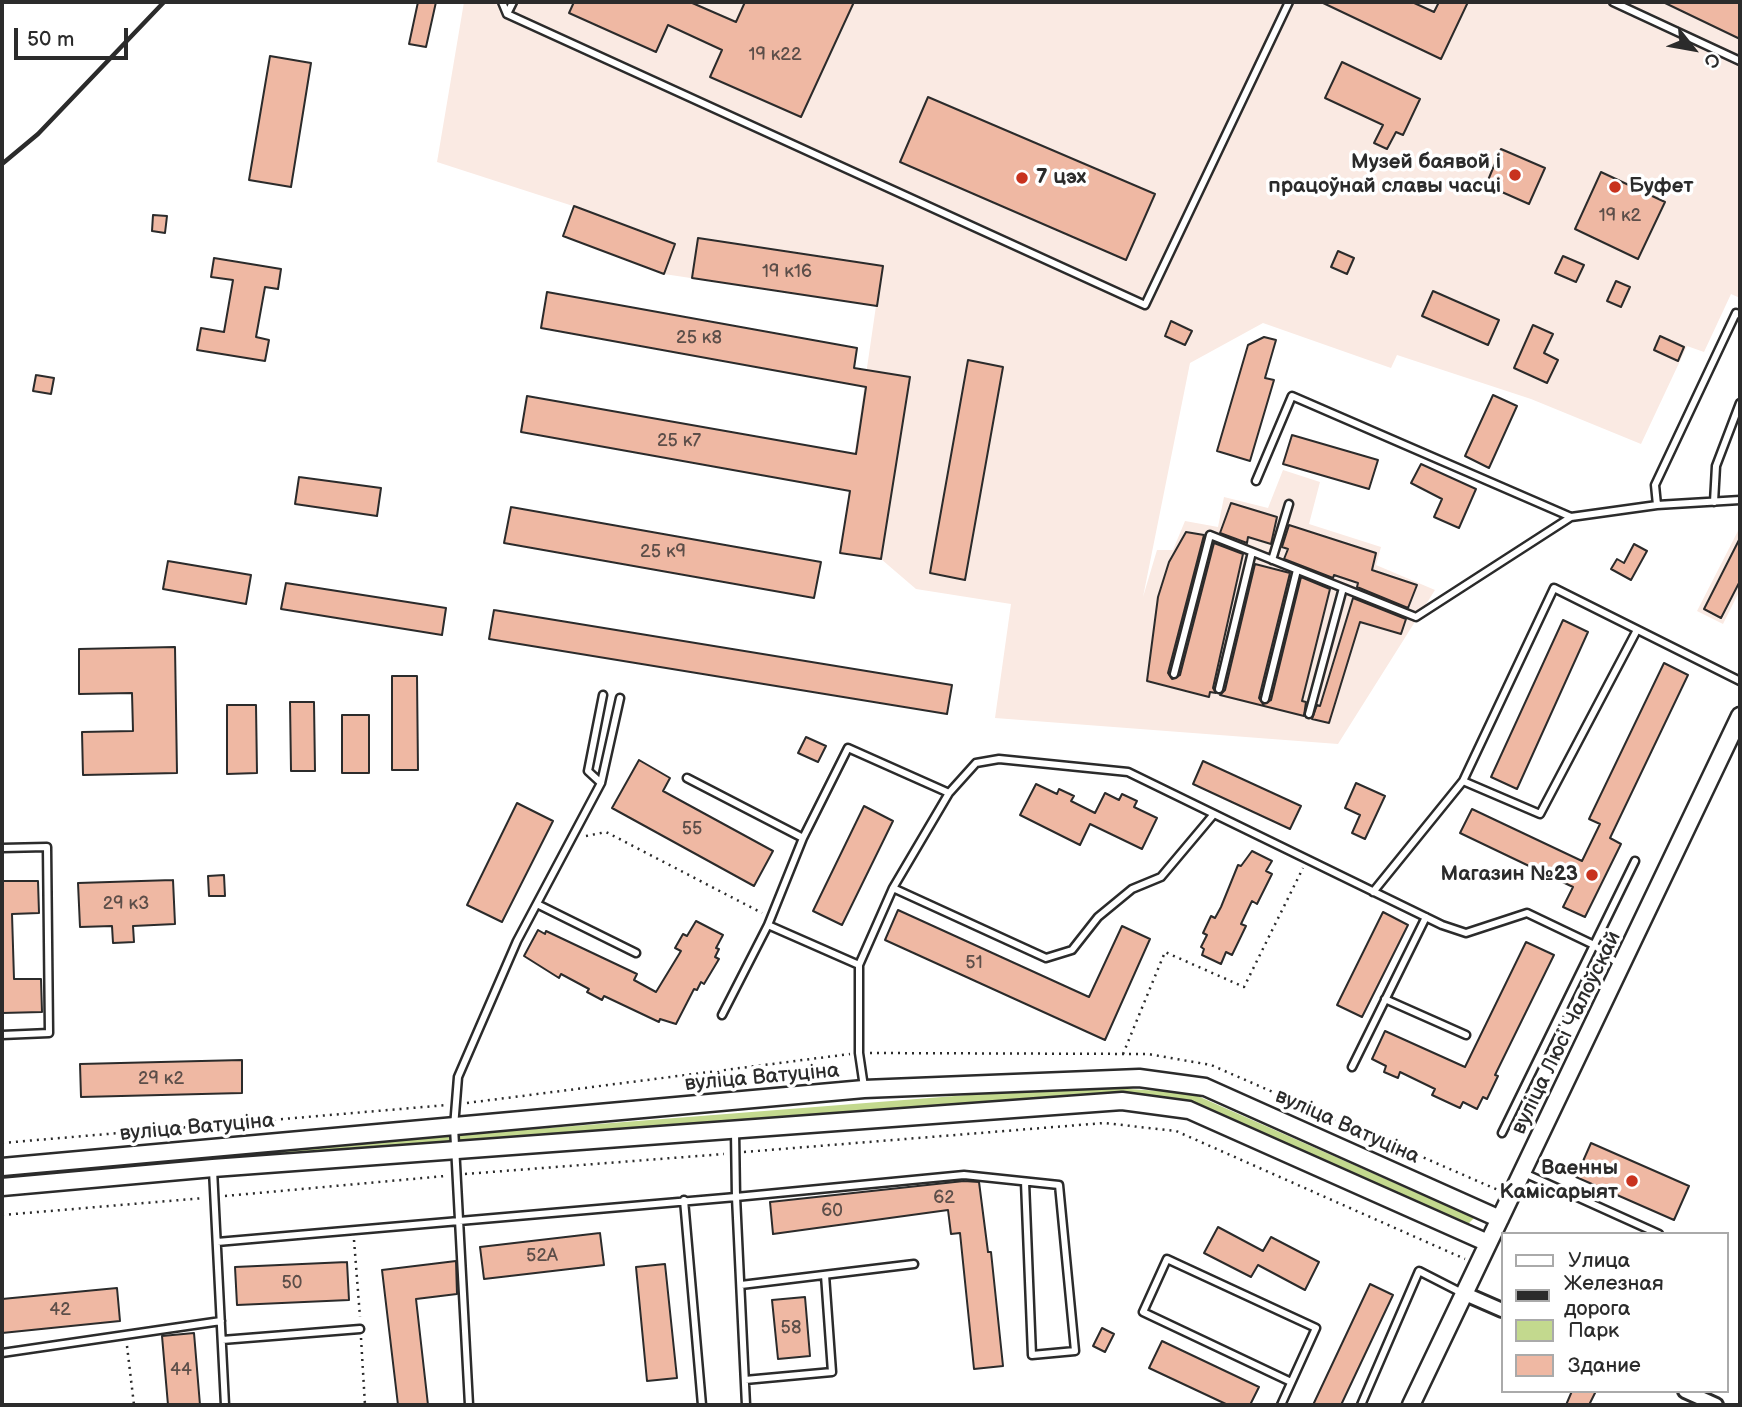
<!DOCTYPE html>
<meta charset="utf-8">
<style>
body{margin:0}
#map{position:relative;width:1742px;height:1407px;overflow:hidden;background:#fff;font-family:"Balsamiq Sans",sans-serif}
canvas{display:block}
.frame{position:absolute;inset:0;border:4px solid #2b2b2b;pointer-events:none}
.legend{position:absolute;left:1501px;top:1232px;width:228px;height:161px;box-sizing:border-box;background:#fff;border:2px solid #aaa;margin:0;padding:9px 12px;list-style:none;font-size:21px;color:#2b2b2b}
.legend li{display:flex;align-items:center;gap:14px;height:35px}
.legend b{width:35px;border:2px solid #aaa}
.north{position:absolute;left:1658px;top:14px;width:70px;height:70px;-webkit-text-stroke:5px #fff;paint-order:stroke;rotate:121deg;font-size:19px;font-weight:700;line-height:28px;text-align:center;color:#2b2b2b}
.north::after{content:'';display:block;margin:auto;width:24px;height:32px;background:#2b2b2b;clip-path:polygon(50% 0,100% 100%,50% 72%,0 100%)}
.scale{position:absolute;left:14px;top:28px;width:114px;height:32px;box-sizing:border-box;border:4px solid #2b2b2b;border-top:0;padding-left:9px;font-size:21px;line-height:24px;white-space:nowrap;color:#2b2b2b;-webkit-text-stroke:5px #fff;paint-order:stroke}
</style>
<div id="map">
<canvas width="1742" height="1407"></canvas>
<div class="frame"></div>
<ul class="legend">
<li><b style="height:9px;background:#fff"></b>Улица</li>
<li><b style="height:9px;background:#2b2b2b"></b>Железная дорога</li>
<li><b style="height:19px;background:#c3d98e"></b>Парк</li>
<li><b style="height:19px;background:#efb8a3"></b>Здание</li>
</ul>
<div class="north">С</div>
<div class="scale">50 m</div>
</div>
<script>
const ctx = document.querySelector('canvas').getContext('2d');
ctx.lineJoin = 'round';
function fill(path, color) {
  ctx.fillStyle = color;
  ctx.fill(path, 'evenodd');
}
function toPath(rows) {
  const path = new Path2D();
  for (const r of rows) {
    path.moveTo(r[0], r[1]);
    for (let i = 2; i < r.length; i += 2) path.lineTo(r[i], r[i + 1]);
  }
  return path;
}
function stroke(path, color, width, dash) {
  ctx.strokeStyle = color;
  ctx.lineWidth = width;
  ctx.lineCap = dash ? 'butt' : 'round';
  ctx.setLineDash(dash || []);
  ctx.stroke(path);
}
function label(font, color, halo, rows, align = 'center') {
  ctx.font = font + ' "Balsamiq Sans",sans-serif';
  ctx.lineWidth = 7;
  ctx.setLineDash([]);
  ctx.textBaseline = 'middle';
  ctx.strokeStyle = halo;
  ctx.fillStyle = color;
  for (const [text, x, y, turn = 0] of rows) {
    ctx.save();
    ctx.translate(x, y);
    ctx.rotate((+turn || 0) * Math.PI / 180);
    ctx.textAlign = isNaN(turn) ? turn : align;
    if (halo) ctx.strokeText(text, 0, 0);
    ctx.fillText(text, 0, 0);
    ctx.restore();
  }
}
fill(toPath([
 [464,2,1740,2,1740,298,1731,294,1704,352,1687,346,1641,444,1531,399,1397,355,1391,368,1263,323,1190,363,1143,597,1157,550,1173,550,1185,521,1218,527,1224,497,1268,508,1283,470,1320,482,1309,524,1381,547,1376,565,1435,590,1338,744,995,718,1011,604,916,589,881,559,840,553,876,306,664,274,563,236,573,206,437,162],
 [1740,527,1740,590,1723,624,1697,611]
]), '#faeae3');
fill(toPath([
 [1082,1086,1191,1093,1474,1218,1468,1224,1187,1100,1082,1094,2,1180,2,1173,205,1155]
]), '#c3d98e');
const building = toPath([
 [418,2,436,2,426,47,409,44,418,2],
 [574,2,690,2,736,22,745,2,854,2,801,117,710,77,722,50,668,25,656,52,569,13,574,2],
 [1321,2,1412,2,1434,12,1439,2,1468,2,1441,59,1321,2],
 [1663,2,1740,2,1740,39,1663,2],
 [270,56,311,63,291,187,249,180,270,56],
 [1342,62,1420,99,1403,135,1396,132,1387,149,1374,143,1383,125,1325,98,1342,62],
 [928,97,1155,194,1126,260,900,162,928,97],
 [1501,149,1545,168,1529,204,1486,185,1501,149],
 [1601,172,1665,202,1638,259,1575,229,1601,172],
 [574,206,675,244,664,274,563,236,574,206],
 [153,215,167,216,165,233,152,231,153,215],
 [698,238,883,266,877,306,692,278,698,238],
 [1338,251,1354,258,1347,274,1331,267,1338,251],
 [1563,256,1584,265,1576,282,1555,273,1563,256],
 [214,258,281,269,278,289,265,287,256,337,269,340,265,361,197,350,201,328,224,332,233,280,211,277,214,258],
 [1616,281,1630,287,1621,307,1607,301,1616,281],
 [1433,291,1499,320,1488,345,1422,316,1433,291],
 [547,292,857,348,854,368,910,377,881,559,840,553,850,491,521,432,527,396,856,454,866,387,541,328,547,292],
 [1171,321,1192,331,1185,345,1165,336,1171,321],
 [1533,325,1553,334,1544,353,1558,360,1547,383,1514,368,1533,325],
 [1660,336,1684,347,1678,361,1654,350,1660,336],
 [1264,337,1276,340,1265,378,1274,380,1250,461,1217,451,1248,345,1264,337],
 [968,360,1003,367,965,580,930,573,968,360],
 [36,375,54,378,51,394,33,391,36,375],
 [1493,395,1517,406,1489,468,1465,456,1493,395],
 [1292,435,1378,460,1369,489,1283,464,1292,435],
 [1421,464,1476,489,1459,528,1434,517,1442,499,1411,483,1421,464],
 [299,477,381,488,377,516,295,504,299,477],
 [1231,503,1277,517,1271,544,1248,537,1247,543,1220,533,1231,503],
 [511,507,821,562,814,598,504,543,511,507],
 [1289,525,1376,553,1372,570,1417,585,1408,608,1357,587,1358,583,1334,575,1333,578,1284,559,1288,549,1282,547,1289,525],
 [1186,532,1204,535,1168,673,1172,679,1180,675,1214,543,1243,554,1213,688,1216,693,1210,692,1209,697,1147,681,1158,597,1169,562,1186,532],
 [1740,538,1740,581,1721,618,1704,609,1740,538],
 [1634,544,1647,551,1631,580,1611,569,1617,559,1624,563,1634,544],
 [168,561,251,575,246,604,163,589,168,561],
 [1255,564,1290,573,1259,698,1263,704,1271,700,1301,577,1330,589,1302,701,1306,702,1304,716,1220,695,1225,690,1255,564],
 [286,583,446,608,442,635,281,609,286,583],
 [1353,598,1406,619,1401,634,1360,622,1329,723,1312,719,1317,705,1320,706,1353,598],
 [494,610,952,685,947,714,489,639,494,610],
 [1563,620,1588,632,1517,789,1491,777,1563,620],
 [175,647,177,773,83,775,82,732,133,731,132,693,79,694,79,649,175,647],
 [1664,663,1688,675,1610,838,1621,844,1585,917,1563,907,1573,887,1460,833,1472,809,1582,861,1600,824,1589,819,1664,663],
 [392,676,417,676,418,770,392,770,392,676],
 [290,702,314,702,315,771,291,771,290,702],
 [227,705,256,705,257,773,227,774,227,705],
 [342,715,369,715,369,773,342,773,342,715],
 [806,737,826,746,818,762,798,753,806,737],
 [639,760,670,778,663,791,773,851,754,886,612,808,639,760],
 [1203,761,1301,806,1290,829,1193,784,1203,761],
 [1356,783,1385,796,1365,839,1352,833,1360,815,1345,808,1356,783],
 [1036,784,1057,794,1059,789,1074,796,1071,801,1095,813,1105,793,1119,800,1122,794,1137,801,1134,807,1157,818,1142,849,1090,824,1080,845,1020,815,1036,784],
 [517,803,553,821,502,922,467,905,517,803],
 [864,806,893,821,842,925,813,911,864,806],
 [1252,851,1272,861,1266,871,1272,874,1257,904,1252,901,1241,924,1246,926,1232,955,1226,952,1221,964,1202,955,1204,949,1201,947,1207,935,1203,933,1211,916,1215,918,1221,907,1238,865,1241,866,1252,851],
 [224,875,225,896,209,896,208,876,224,875],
 [173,880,175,924,133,926,134,942,113,943,112,926,80,927,78,883,173,880],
 [2,881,38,881,39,913,12,914,14,979,41,979,42,1012,2,1013,2,881],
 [898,910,1089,997,1122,926,1150,939,1105,1040,885,940,898,910],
 [1383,912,1408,925,1362,1017,1337,1005,1383,912],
 [696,921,723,935,716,948,719,949,715,957,719,959,704,984,701,982,697,990,694,989,676,1024,660,1019,659,1022,604,996,602,1000,587,992,589,989,561,974,559,978,524,956,538,930,545,934,546,931,637,974,634,980,656,992,681,951,675,948,683,934,687,936,696,921],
 [1526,942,1554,955,1495,1075,1498,1076,1487,1099,1483,1097,1477,1109,1463,1102,1460,1108,1432,1095,1435,1089,1400,1072,1398,1078,1384,1072,1386,1066,1372,1059,1385,1031,1465,1067,1526,942],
 [242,1060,242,1093,81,1097,80,1064,242,1060],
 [1591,1143,1689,1186,1674,1220,1576,1177,1591,1143],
 [964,1181,979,1182,988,1252,991,1252,1003,1366,974,1369,960,1233,951,1234,948,1210,773,1234,770,1202,964,1181],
 [1218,1227,1263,1251,1271,1237,1319,1262,1305,1290,1258,1265,1251,1277,1204,1253,1218,1227],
 [600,1233,604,1265,484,1279,480,1247,600,1233],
 [456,1261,457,1294,416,1299,428,1405,398,1405,382,1270,456,1261],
 [347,1262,349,1300,237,1305,235,1267,347,1262],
 [665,1264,677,1378,647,1381,636,1267,665,1264],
 [1370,1284,1393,1295,1341,1405,1313,1405,1370,1284],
 [117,1288,120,1321,2,1333,2,1299,117,1288],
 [805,1297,810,1356,778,1359,772,1300,805,1297],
 [1102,1328,1114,1334,1105,1352,1093,1346,1102,1328],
 [194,1333,200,1405,168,1405,162,1336,194,1333],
 [1162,1341,1259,1387,1250,1405,1228,1405,1149,1368,1162,1341],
 [1572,1391,1596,1391,1589,1405,1566,1405,1572,1391]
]);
fill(building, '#efb8a3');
stroke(building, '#2b2b2b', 2);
const service = toPath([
 [502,2,507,14,1145,305,1289,2],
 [1613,2,1740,61],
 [507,14,513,2],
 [1256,481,1292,396,1571,517],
 [1714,502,1716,466,1740,403],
 [1657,505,1655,485,1736,313,1740,315],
 [1272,560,1289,504],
 [1174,674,1210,535,1416,617,1571,517,1657,505,1740,500],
 [1219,689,1252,552],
 [1265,699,1297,570],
 [1309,714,1343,588],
 [687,778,803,838],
 [1463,781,1554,588,1740,681],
 [601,783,588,771,603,695],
 [2,848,47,847,49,1033,2,1035],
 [893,888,1046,958,1072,950,1098,917,1132,889,1161,877,1214,814],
 [1373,892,1463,781,1540,814,1637,630],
 [537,904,636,953],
 [768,925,859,965],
 [1385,999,1466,1035],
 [722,1015,768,925,803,838,848,748,949,793,976,763,999,759,1128,772,1442,925,1466,933,1527,913,1594,945,1621,966],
 [1352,1067,1426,917],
 [864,1087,859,1053,859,965,893,888,949,793],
 [735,1132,736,1197,964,1175,1059,1185,1075,1351,1032,1355,1025,1182],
 [1502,1133,1635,861],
 [213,1170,225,1405],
 [1524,1173,1659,1234],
 [684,1200,702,1405],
 [217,1242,736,1197,746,1405],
 [741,1285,914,1264],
 [222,1340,360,1329],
 [2,1353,221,1321],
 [745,1380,832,1372,825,1275],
 [469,1405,454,1127,458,1077,517,941,601,783,620,698],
 [1281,1405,1316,1328,1167,1259,1143,1312,1291,1382],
 [1361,1405,1419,1271,1462,1293]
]);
const minor = toPath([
 [1463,1293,1502,1310],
 [1685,1391,1716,1405]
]);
const tertiary = toPath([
 [2,1167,864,1089,1139,1078,1205,1087,1500,1219],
 [2,1187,213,1168,1122,1101,1189,1110,1488,1243],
 [1411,1405,1740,716]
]);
stroke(service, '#2b2b2b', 11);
stroke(minor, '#2b2b2b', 18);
stroke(tertiary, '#2b2b2b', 21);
stroke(toPath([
 [586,836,606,832,762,913],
 [870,1053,1148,1054,1211,1065,1498,1190],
 [1123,1054,1165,952,1244,987,1303,868],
 [467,1103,850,1054],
 [2,1143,447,1105],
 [744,1152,1104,1123,1176,1131,1465,1259],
 [465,1174,724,1154],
 [225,1196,445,1176],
 [2,1215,204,1198],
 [354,1240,360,1317],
 [361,1338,365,1405],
 [127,1346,134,1405]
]), '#2b2b2b', 2.5, [2, 5]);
stroke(service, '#fff', 6);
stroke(minor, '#fff', 12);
stroke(tertiary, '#fff', 16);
stroke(toPath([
 [2,164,38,134,164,2]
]), '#2b2b2b', 4.5);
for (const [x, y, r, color] of [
 [1515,175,7,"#c8321e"],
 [1022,178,7,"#c8321e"],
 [1615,187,7,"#c8321e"],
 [1592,875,7,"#c8321e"],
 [1632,1181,7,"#c8321e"]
]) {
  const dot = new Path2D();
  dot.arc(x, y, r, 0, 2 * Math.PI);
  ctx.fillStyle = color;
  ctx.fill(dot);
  stroke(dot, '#fff', 2.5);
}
label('18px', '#5c4e49', null, [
 ["19 к22",775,55],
 ["19 к2",1620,216],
 ["19 к16",787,272],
 ["25 к8",699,338],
 ["25 к7",679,441],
 ["25 к9",663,552],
 ["55",692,829],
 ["29 к3",126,904],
 ["51",974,963],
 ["29 к2",161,1079],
 ["62",944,1198],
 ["60",832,1211],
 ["52А",542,1256],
 ["50",292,1283],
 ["42",60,1310],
 ["58",791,1328],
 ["44",181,1370]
]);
label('bold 21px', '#2b2b2b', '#fff', [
 ["Музей баявой і",1501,163],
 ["працоўнай славы часці",1501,187],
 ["7 цэх",1036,178,"left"],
 ["Буфет",1629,187,"left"],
 ["Магазин №23",1578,875],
 ["Ваенны",1618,1169],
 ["Камісарыят",1618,1193]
], 'right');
label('21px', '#2b2b2b', '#fff', [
 ["вуліца Люсі Чалоўскай",1567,1033,-64],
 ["вуліца Ватуціна",762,1078,-5],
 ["вуліца Ватуціна",1347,1127,24],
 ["вуліца Ватуціна",197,1128,-5]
]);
</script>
